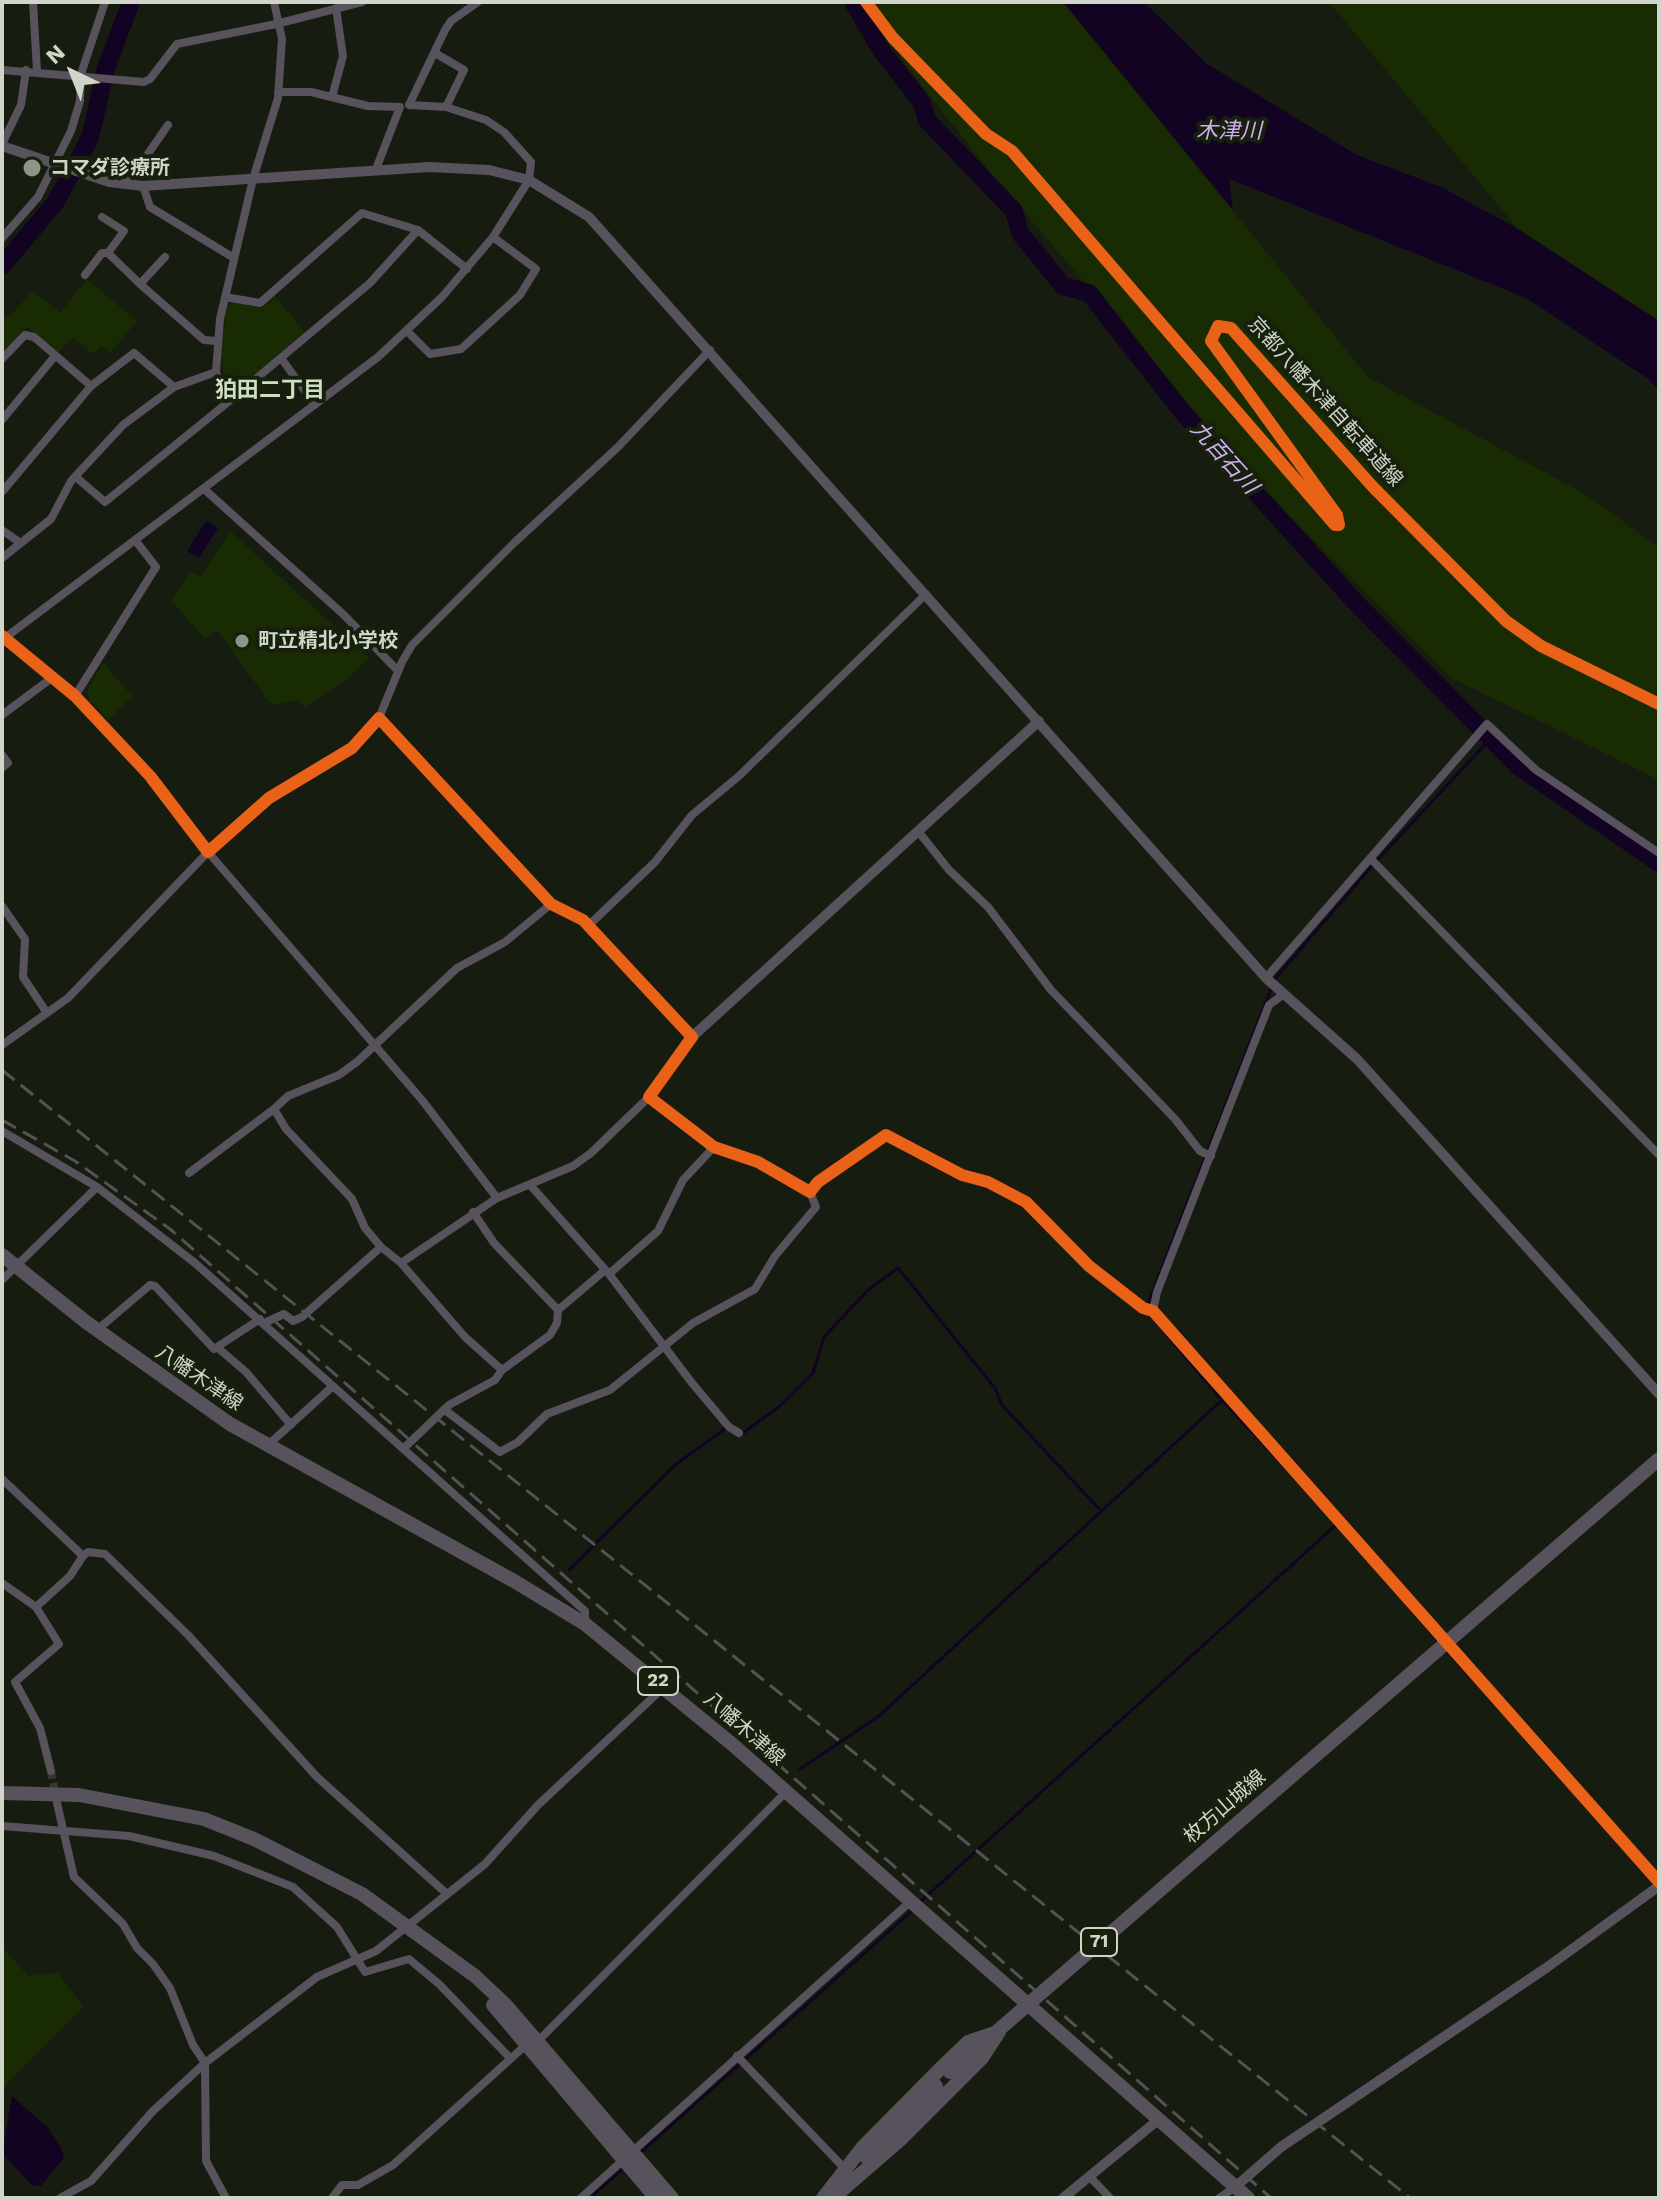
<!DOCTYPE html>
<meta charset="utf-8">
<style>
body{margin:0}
#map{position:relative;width:1661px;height:2200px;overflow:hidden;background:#171c11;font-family:"Work Sans",sans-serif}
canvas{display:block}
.frame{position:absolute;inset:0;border:4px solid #cfd5c9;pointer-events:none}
.north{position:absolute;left:32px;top:32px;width:80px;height:80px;-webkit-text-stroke:6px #17200d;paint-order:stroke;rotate:317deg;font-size:22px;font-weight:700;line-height:32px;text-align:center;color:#cfd5c9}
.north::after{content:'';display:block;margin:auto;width:28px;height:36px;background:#cfd5c9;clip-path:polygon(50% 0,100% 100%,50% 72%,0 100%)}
</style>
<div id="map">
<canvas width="1661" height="2200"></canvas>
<div class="frame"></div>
<div class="north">N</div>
</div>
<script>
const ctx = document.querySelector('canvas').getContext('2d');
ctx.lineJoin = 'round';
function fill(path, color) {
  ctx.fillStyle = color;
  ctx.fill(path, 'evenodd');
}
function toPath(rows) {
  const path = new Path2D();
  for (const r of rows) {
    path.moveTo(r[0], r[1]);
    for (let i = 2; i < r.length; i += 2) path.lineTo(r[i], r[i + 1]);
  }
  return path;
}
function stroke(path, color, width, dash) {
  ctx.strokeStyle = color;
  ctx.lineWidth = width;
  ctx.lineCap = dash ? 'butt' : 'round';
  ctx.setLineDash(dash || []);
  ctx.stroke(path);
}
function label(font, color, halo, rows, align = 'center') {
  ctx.font = font + ' "Work Sans","Noto Sans JP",sans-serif';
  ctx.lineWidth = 8;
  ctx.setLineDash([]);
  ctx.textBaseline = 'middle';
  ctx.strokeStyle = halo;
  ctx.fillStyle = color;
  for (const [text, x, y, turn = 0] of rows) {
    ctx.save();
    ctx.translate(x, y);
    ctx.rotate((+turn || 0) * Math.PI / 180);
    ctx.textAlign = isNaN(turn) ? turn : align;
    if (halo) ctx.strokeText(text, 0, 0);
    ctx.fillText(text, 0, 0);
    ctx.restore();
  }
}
fill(toPath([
 [872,2,1063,2,1368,377,1583,493,1659,547,1659,780,1452,678,1261,488,994,177,904,63],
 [1329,2,1659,2,1659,321,1518,229],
 [87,279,137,321,110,353,101,346,93,354,72,338,58,353,27,327,2,354,2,319,13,313,32,291,60,313],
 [275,296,305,332,232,393,226,390,220,349,228,305,233,302,261,308],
 [230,531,369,658,347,679,305,707,298,700,275,705,267,699,217,630,205,639,171,601,190,571,201,577],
 [103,663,132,696,108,720,89,700,87,690],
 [2,1946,28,1976,58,1972,83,2007,7,2084,2,2096]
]), '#192b02');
fill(toPath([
 [1063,2,1144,2,1207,64,1357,155,1441,187,1518,229,1659,321,1659,390,1647,378,1526,298,1229,179,1233,210],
 [206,521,218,528,199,558,187,551],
 [12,2096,49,2129,62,2150,64,2158,41,2186,33,2186,2,2154]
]), '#130322');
stroke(toPath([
 [1147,1306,1275,979,1371,867,1491,738],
 [1149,1314,1222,1400,1309,1493],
 [740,1435,780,1406,813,1373,824,1337,867,1291,898,1268,995,1388,1002,1405,1101,1511],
 [1356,1546,1440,1643],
 [569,1570,675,1465,726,1428],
 [1445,1649,1513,1723],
 [800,1769,879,1716,1222,1400],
 [919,1903,1337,1524],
 [639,2154,914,1909],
 [590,2198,625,2167]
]), '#130322', 3);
stroke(toPath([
 [853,2,881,50,922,103,927,120,1014,211,1020,233,1063,286,1089,293,1184,414,1359,606,1518,766,1659,863],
 [2,266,55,203,90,138,106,68,131,2]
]), '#130322', 18);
stroke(toPath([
 [51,1771,56,1798]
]), '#33382d', 8, [8, 4]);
stroke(toPath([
 [33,2,37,71],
 [435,53,464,70,446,107],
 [2,70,144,82,150,79,177,44,276,24,362,2],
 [278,92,311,92,368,106,400,107,376,169],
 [332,97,343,56,336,8],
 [409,105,445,30,451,21,478,2],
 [2,144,21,105,26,70],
 [127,184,168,125],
 [143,186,150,207,234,258],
 [102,217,124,231,108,253,140,284],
 [2,238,38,197,71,131,80,101,81,74,105,2],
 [165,257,140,284,204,340,216,341],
 [85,275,102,253,108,253],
 [225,297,260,303,362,213,418,230,467,269],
 [408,332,430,354,461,349,520,295,536,269,493,237],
 [281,358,315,405],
 [2,359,25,335,34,337,91,386],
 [227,403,370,283,418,230],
 [2,420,55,356],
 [76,477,105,502,227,403,216,372],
 [204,489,344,615,398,671],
 [2,492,91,386,134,353,174,387],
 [2,530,19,542],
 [2,558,51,519,71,481,123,425,174,387,216,372,220,319,253,179,278,98,282,39,274,2],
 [3,637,75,696,156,567,135,540],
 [2,640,378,357,442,297,493,237,529,180,531,162,504,132,486,120,446,107,410,105],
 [2,715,53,677],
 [379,718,402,662,412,645,515,542,618,447,710,350],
 [2,755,8,763,2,768],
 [918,831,949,870,988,907,1051,990,1175,1119,1200,1151,1211,1156],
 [208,852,269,798,352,748,379,718,551,904,583,920,692,1037,649,1097,714,1147,758,1162,810,1192,818,1182,886,1135,962,1175,988,1182,1026,1202,1089,1266,1143,1308,1153,1311,1659,1882],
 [1370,858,1659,1155],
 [2,906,25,939,23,977,47,1013],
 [588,926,655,862,692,815,739,776,926,594],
 [1266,978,1487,724,1536,770,1659,853],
 [2,1045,68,998,208,852,422,1100,497,1198],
 [2,1131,97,1187,195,1263,585,1611,585,1624],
 [189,1173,274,1109],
 [531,1186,609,1274,692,1383,729,1427,739,1433],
 [473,1212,494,1243,558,1310],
 [381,1247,365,1228,352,1199,286,1129,274,1109,288,1096,339,1075,358,1061,457,968,505,942,551,904],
 [401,1263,465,1337,502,1370,550,1335,557,1323,558,1310,604,1271],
 [609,1274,658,1231,683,1180,714,1147],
 [2,1280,97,1187],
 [1153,1311,1157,1292,1269,1005,1284,994],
 [264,1323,284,1314,293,1321,302,1317,381,1247,401,1263,497,1198,573,1166,591,1153,649,1097],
 [97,1330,150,1285,155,1286,214,1349,260,1319],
 [218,1348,246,1372,291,1425],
 [445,1410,500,1452,518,1442,547,1414,610,1390,693,1323,755,1289,775,1256,816,1207,810,1192],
 [268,1445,333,1386],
 [403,1449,449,1405,495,1380,502,1370],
 [2,1479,83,1556,88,1552,105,1554,188,1635,317,1777,447,1894],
 [2,1583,36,1607],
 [51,1771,40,1728,15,1682,59,1644,36,1607,70,1576,83,1556],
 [57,1803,74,1877,123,1924,137,1948,153,1964,170,1988,193,2045,205,2063,317,1977,376,1951,485,1864,538,1805,664,1687],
 [2,1826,129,1836,214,1856,293,1887,337,1927,365,1972,409,1959,439,1984,510,2058],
 [539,2040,786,1792],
 [737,2056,845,2169],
 [205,2064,206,2161,226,2198],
 [1091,2178,1110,2198],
 [60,2198,91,2181,153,2111,205,2063],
 [332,2198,342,2185,358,2185,393,2165,527,2044],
 [581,2198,911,1901],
 [1219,2198,1234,2188]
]), '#58525d', 8);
stroke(toPath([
 [2,146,109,182,143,186,429,167,489,170,529,180,589,217,1266,978,1357,1059,1659,1394],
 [75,696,150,776,208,852],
 [692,1037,1039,721],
 [1234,2188,1281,2147,1546,1968,1659,1886],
 [1063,2198,1158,2120]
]), '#58525d', 10);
stroke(toPath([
 [2,1255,86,1322,230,1424,514,1581,585,1624,732,1744,1248,2198],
 [2,1793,79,1795,204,1819,254,1839,362,1894,475,1976,505,2004,672,2198],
 [1248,1814,1659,1459],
 [493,2005,656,2198],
 [867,2158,936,2086],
 [823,2198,862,2148,940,2069,968,2042,995,2033],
 [833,2198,901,2139,982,2058,999,2032]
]), '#57525c', 14);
stroke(toPath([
 [2,1070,1410,2198],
 [2,1120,75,1161,170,1229,1271,2198]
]), '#545354', 3, [16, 8]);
stroke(toPath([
 [950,2072,1248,1814]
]), '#57525c', 14);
stroke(toPath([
 [866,2,893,38,986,134,1012,151,1335,525,1339,525,1337,515,1211,341,1218,326,1231,328,1373,487,1506,621,1541,646,1659,704],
 [2,636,75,696,150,776,208,852,269,798,352,748,379,718,551,904,583,920,692,1037,649,1097,714,1147,758,1162,810,1192,818,1182,886,1135,962,1175,988,1182,1026,1202,1089,1266,1143,1308,1153,1311,1659,1882]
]), '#ea6118', 12);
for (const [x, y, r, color] of [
 [32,168,10,"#8f9489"],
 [242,641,8,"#8f9489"]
]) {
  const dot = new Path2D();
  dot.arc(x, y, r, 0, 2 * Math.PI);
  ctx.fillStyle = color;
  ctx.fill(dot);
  stroke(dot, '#17200d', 3);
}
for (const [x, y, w] of [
 [658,1681,40],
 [1099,1942,36]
]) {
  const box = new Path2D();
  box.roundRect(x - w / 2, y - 14, w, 28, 6);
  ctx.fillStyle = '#17200d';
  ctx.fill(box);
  stroke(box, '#cfd5c9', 2);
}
label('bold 18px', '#cfd5c9', null, [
 ["22",658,1681],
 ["71",1099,1942]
]);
label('bold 20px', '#cfd5c9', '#17200d', [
 ["コマダ診療所",50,168],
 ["町立精北小学校",258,641]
], 'left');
label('20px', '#cfd5c9', '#17200d', [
 ["京都八幡木津自転車道線",1325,402,48],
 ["八幡木津線",199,1378,34],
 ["八幡木津線",744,1729,41],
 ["枚方山城線",1225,1807,-41]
]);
label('italic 22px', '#d1adf5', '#17200d', [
 ["木津川",1229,132],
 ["九百石川",1224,458,48]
]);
label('bold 22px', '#d0ddc5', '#17200d', [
 ["狛田二丁目",270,391]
]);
</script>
